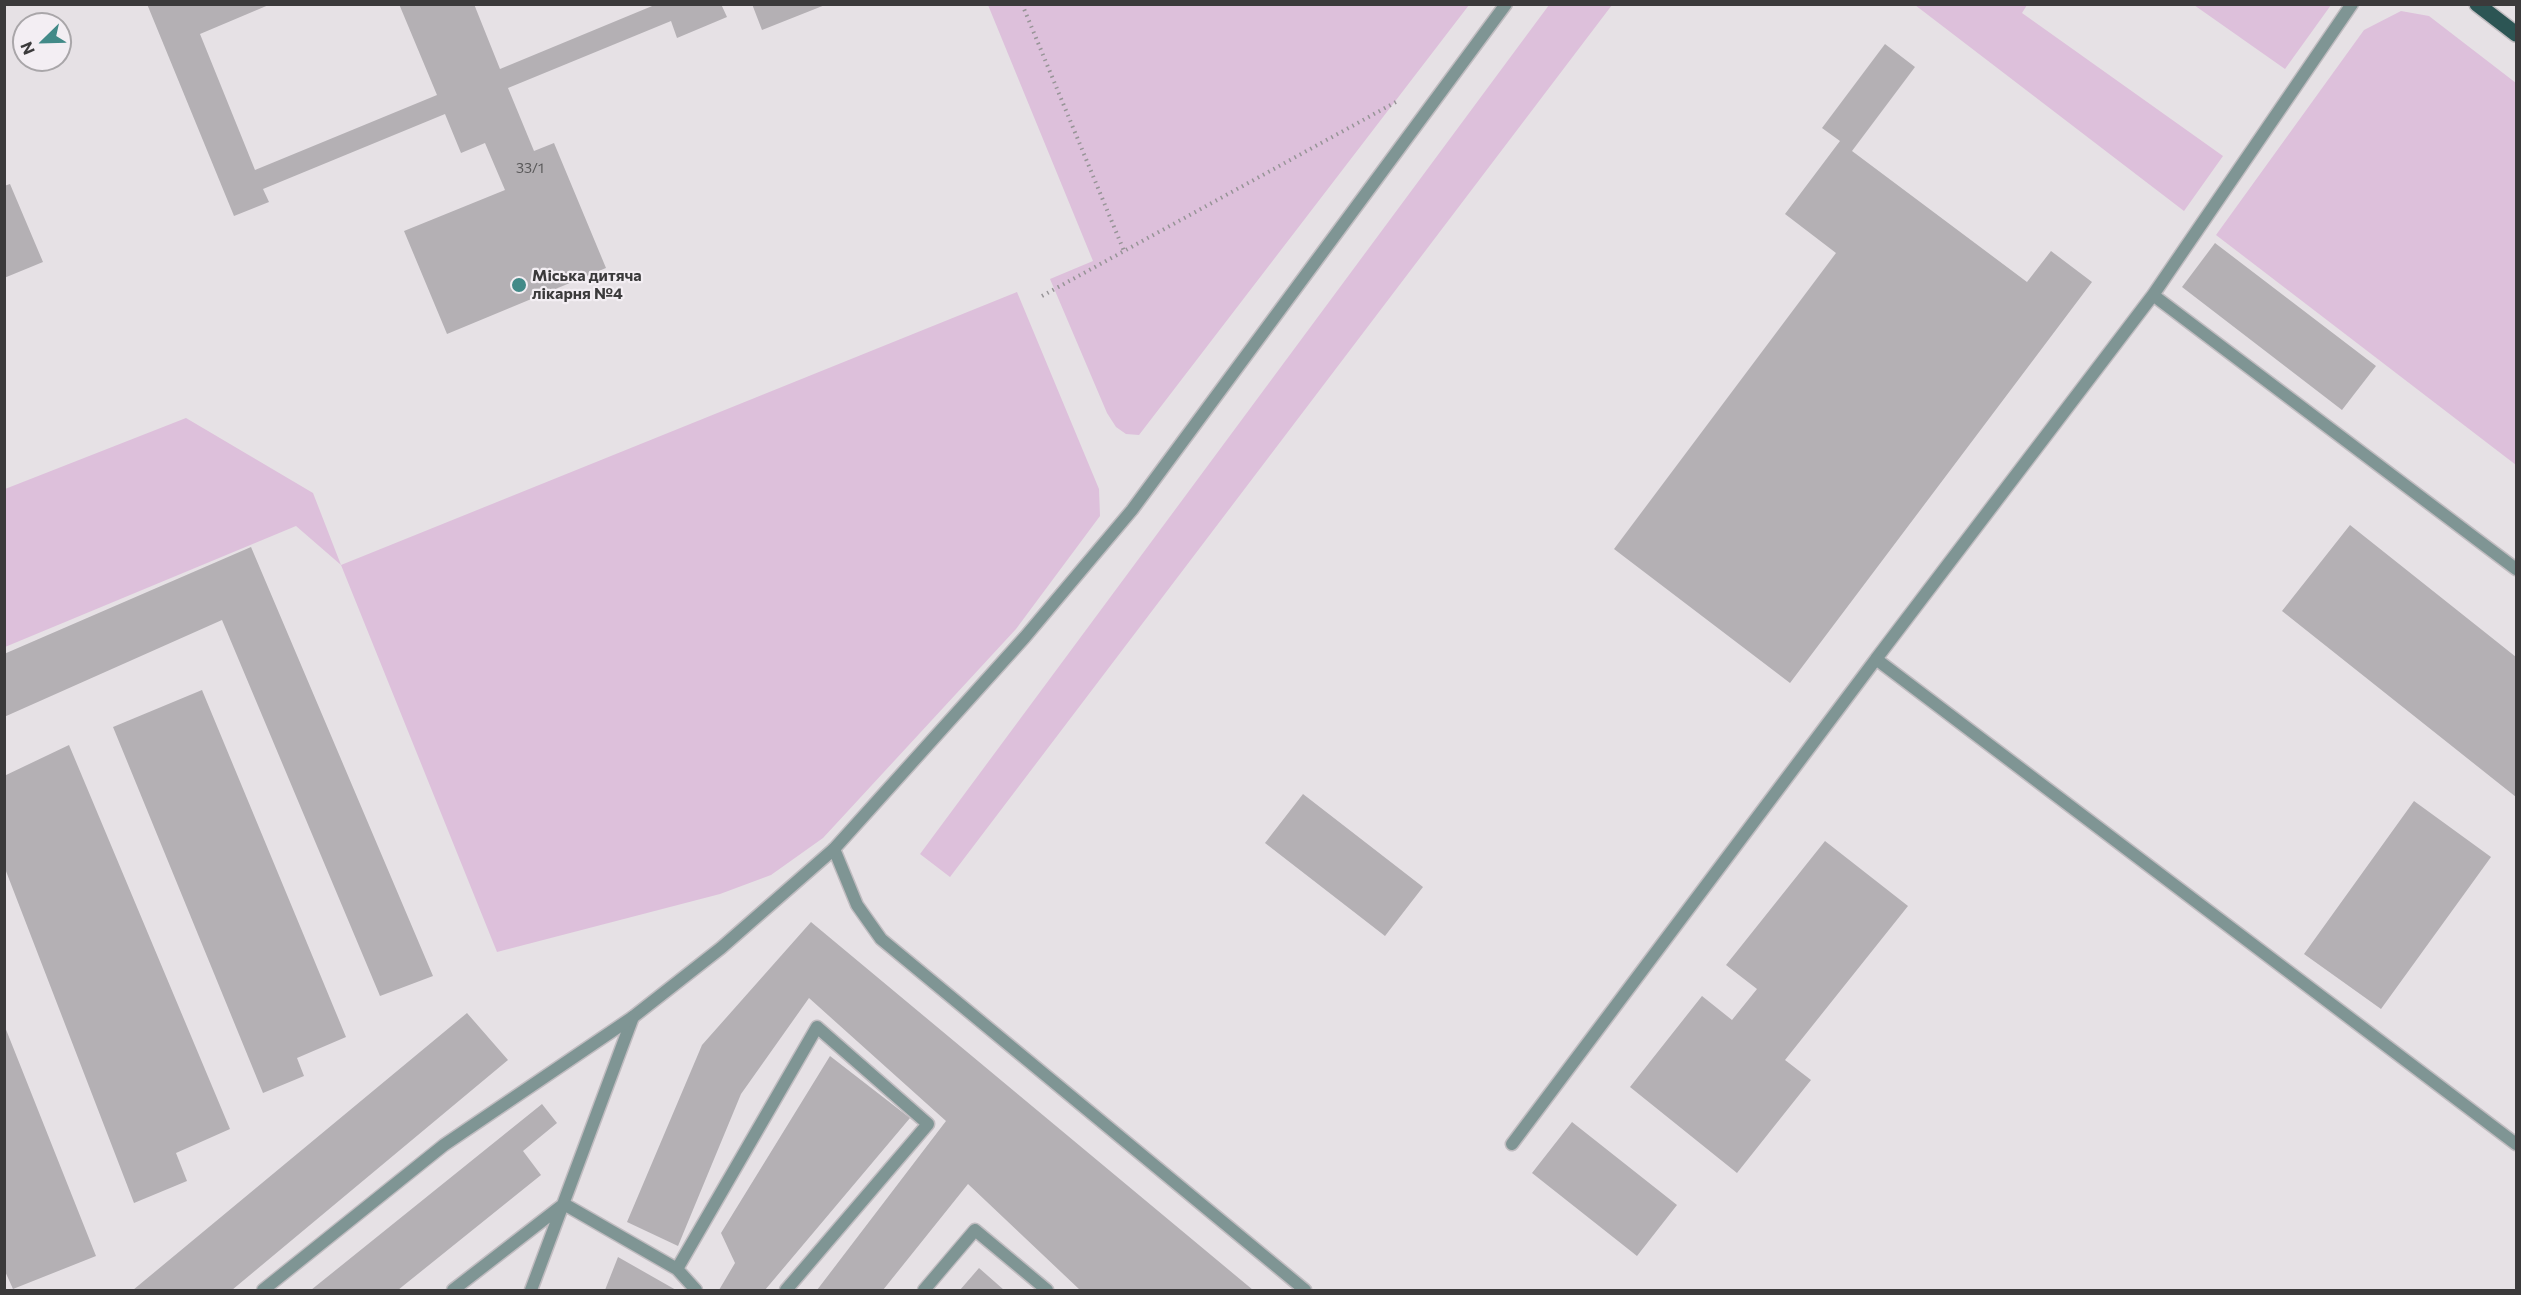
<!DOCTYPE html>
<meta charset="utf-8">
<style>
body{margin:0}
#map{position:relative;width:2521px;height:1295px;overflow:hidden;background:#e6e1e5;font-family:Commissioner,sans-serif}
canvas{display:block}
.frame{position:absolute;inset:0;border:6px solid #3b3a3b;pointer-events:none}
.north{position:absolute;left:12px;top:12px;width:60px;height:60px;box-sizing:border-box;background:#f3eef3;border:2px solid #a9a6a9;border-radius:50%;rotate:247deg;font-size:16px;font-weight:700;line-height:24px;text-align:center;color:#3b3a3b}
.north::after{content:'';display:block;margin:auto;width:21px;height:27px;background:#428a88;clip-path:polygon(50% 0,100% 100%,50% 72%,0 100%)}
</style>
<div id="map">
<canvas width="2521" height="1295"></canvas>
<div class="frame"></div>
<div class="north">N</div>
</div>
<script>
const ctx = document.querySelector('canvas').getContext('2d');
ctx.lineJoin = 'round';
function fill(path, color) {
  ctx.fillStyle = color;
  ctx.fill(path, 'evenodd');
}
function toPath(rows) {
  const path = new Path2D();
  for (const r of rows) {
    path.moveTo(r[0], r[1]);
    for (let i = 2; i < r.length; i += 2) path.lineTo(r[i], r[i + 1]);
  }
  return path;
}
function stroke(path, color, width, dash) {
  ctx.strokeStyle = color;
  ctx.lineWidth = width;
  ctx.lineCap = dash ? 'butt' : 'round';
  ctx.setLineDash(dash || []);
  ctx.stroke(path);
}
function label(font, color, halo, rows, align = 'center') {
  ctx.font = font + ' Commissioner,sans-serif';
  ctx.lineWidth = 4.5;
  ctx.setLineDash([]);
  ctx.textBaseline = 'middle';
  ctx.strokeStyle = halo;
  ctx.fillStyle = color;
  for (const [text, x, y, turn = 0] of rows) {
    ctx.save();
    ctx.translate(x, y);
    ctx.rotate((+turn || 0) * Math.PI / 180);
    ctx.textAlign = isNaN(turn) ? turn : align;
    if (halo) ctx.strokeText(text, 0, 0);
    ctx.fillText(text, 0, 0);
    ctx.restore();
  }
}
fill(toPath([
 [988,5,1469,5,1139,435,1126,434,1116,427,1107,413,1050,279,1093,261],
 [1549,5,1612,5,950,877,920,854],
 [1915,5,2027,5,2022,13,2223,156,2184,211],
 [2194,5,2331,5,2285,69],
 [2401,11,2429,16,2516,83,2516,465,2216,235,2364,30],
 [1017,292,1099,489,1100,516,1016,629,823,838,771,875,720,894,497,952,341,565,296,526,5,647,5,489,186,418,313,493,341,565]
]), '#ddc0db');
fill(toPath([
 [147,4,271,4,200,34,255,170,437,95,399,4,474,4,500,69,657,4,721,4,727,17,677,38,671,21,508,88,534,151,554,143,606,268,447,334,404,231,505,190,485,143,461,153,445,114,263,189,269,202,234,216],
 [752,4,825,4,825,5,762,30],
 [1885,44,1915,67,1852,151,2027,282,2051,251,2092,282,1790,683,1614,549,1836,253,1785,214,1840,141,1822,128],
 [10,184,43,262,4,278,4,186],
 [2215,243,2376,366,2342,410,2182,287],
 [2350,525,2516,657,2516,797,2282,611],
 [251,547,433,976,380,996,222,620,4,717,4,654],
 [202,690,346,1037,297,1058,304,1076,263,1093,113,727],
 [69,745,230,1129,176,1153,187,1181,134,1203,4,866,4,776],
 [1303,794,1423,887,1385,936,1265,843],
 [2414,801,2491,857,2381,1009,2304,954],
 [1825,841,1908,906,1785,1060,1811,1080,1737,1173,1630,1087,1702,996,1732,1020,1757,989,1726,965],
 [811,922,1253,1290,1080,1290,968,1184,883,1290,817,1290,946,1121,809,998,741,1094,678,1246,627,1222,702,1045],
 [467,1013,508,1060,232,1290,133,1290],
 [5,1027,96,1256,13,1289,4,1269],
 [830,1056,910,1118,765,1290,719,1290,735,1263,721,1233],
 [542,1104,557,1123,523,1151,541,1175,398,1290,311,1290],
 [1572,1122,1677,1205,1637,1256,1532,1173],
 [618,1257,676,1290,605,1290],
 [979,1268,1004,1290,960,1290]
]), '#b4b0b4');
const lane = toPath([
 [2352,4,2153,295,1876,659,2516,1144],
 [2153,295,2516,569],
 [834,849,857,905,881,939,1305,1290],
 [1512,1144,1876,659],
 [677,1269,696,1290],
 [453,1290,564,1204,677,1269,817,1027,928,1124,786,1290],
 [531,1290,633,1017],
 [924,1290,975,1230,1047,1290]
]);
const street = toPath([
 [263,1290,444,1145,633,1017,721,948,834,849,1025,637,1132,510,1506,4]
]);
const primary = toPath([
 [2477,4,2516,34]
]);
stroke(lane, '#c0bcc0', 15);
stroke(street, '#c0bcc0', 15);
stroke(primary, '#c0bcc0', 18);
stroke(toPath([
 [1022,4,1124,251],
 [1042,296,1396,102]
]), '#979497', 4, [1.5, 4.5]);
stroke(lane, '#7f9594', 12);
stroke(street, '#7f9594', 12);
stroke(primary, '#2c5554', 15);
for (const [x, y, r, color] of [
 [519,285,8,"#428a88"]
]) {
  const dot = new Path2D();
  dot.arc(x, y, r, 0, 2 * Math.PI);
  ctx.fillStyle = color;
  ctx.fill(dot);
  stroke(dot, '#f3eef3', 2);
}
label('14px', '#595859', null, [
 ["33/1",530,168]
]);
label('bold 16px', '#3b3a3b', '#f3eef3', [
 ["Міська дитяча",532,276],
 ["лікарня №4",532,294]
], 'left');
</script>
